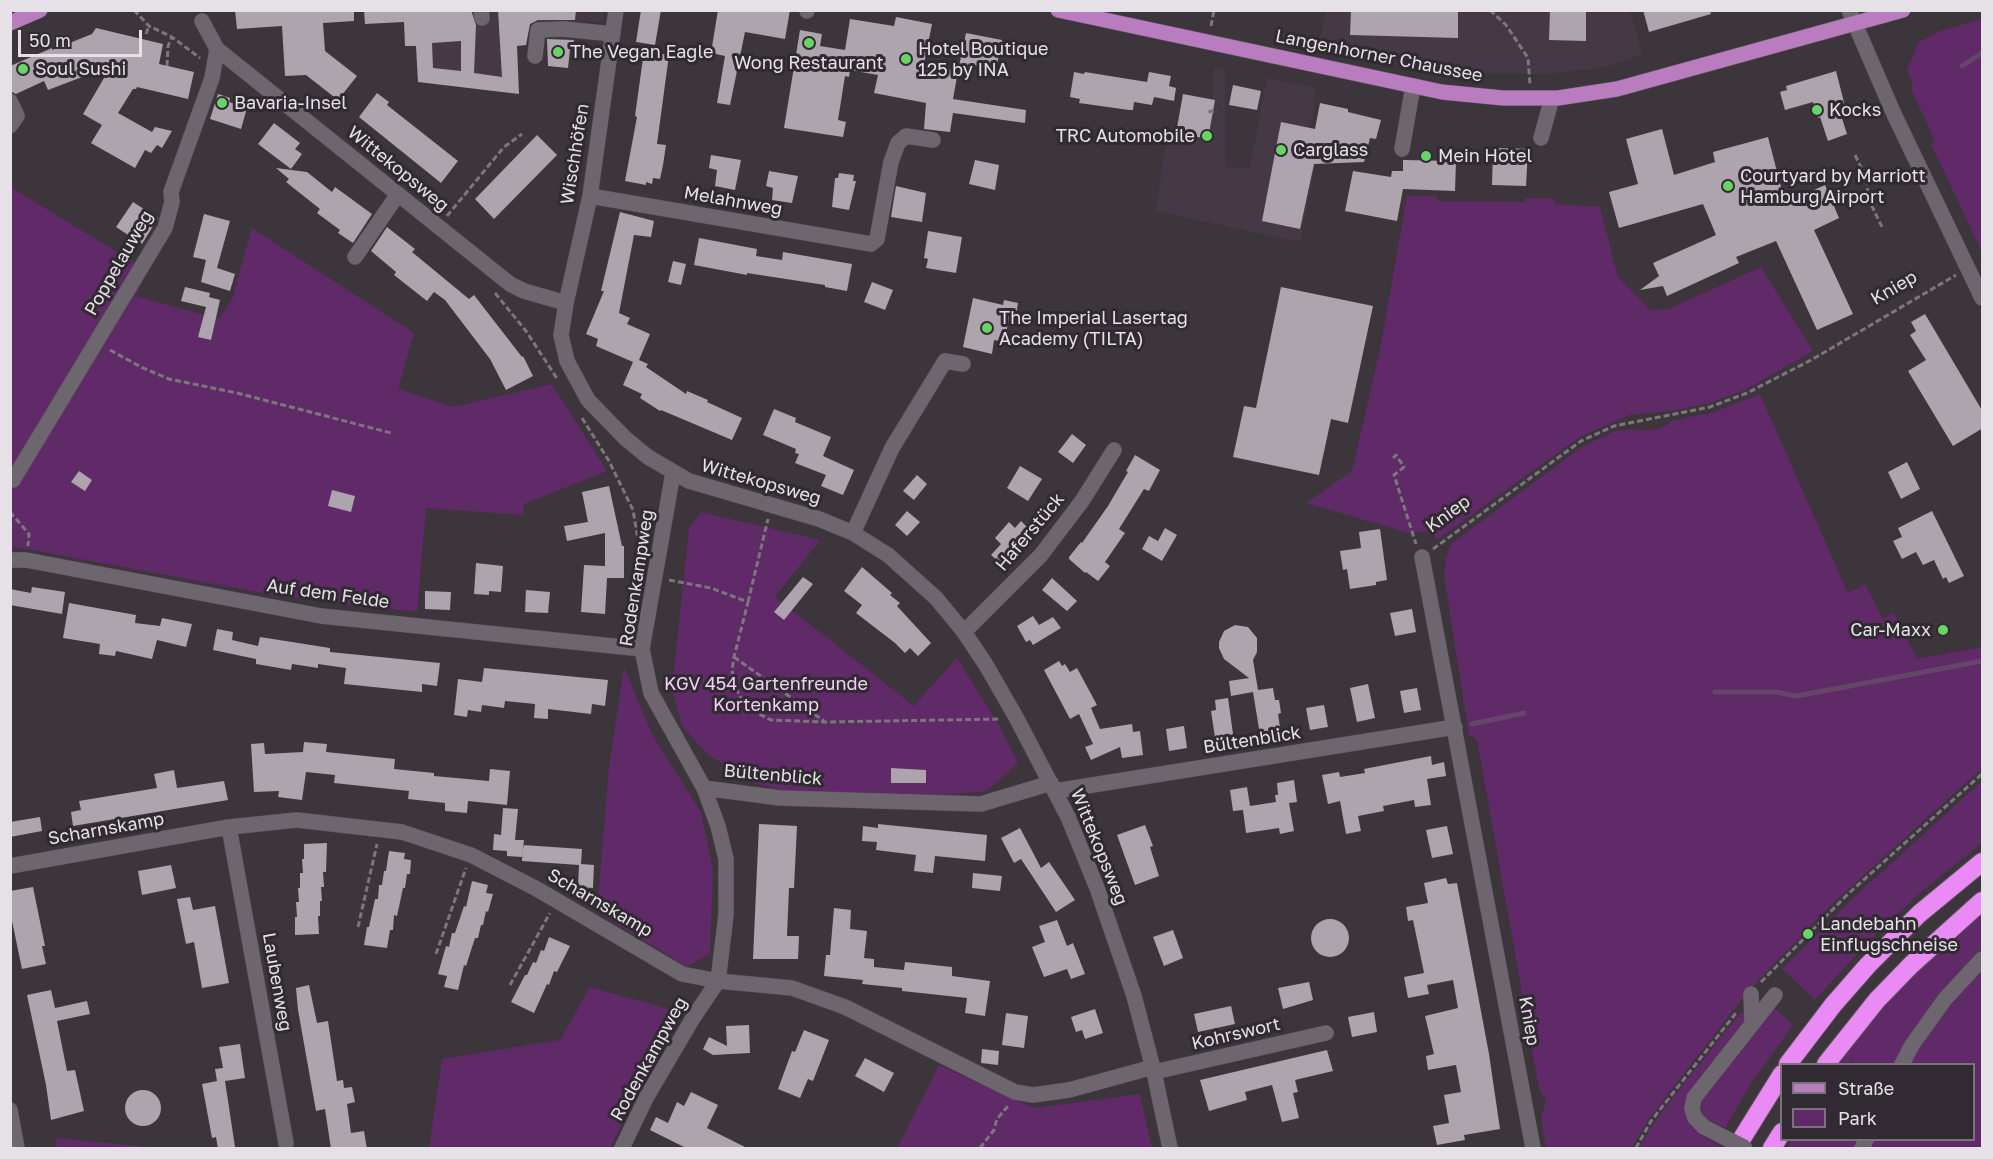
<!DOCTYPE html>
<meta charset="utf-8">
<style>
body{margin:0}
#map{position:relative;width:1993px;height:1159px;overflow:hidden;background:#3c353c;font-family:"Golos Text",sans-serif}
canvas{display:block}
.frame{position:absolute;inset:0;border:12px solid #e5e1e6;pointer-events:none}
.legend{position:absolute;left:1780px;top:1063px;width:195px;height:78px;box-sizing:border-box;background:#312a32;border:2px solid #79737a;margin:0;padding:8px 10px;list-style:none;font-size:18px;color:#e5e1e6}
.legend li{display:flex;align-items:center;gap:12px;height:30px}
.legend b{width:30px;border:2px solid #79737a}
.scale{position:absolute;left:18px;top:30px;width:124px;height:27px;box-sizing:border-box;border:3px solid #e5e1e6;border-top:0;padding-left:8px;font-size:18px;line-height:21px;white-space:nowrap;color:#e5e1e6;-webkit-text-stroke:4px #312a32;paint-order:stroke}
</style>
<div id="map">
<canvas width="1993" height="1159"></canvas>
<div class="frame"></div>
<ul class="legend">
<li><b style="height:8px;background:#b87cbf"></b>Straße</li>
<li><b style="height:16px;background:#602967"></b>Park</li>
</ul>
<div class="scale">50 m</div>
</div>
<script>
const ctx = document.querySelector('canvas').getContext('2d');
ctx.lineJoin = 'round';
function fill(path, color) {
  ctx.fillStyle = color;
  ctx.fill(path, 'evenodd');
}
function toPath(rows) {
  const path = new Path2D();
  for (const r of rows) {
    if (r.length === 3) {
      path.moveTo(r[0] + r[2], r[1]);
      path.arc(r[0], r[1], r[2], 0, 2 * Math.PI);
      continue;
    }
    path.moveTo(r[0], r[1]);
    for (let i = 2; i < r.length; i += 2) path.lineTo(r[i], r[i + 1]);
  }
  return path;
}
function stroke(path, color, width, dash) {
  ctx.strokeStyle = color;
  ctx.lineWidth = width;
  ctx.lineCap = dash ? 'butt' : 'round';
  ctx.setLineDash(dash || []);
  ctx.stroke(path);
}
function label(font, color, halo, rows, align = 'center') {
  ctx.font = font + ' "Golos Text",sans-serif';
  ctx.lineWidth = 6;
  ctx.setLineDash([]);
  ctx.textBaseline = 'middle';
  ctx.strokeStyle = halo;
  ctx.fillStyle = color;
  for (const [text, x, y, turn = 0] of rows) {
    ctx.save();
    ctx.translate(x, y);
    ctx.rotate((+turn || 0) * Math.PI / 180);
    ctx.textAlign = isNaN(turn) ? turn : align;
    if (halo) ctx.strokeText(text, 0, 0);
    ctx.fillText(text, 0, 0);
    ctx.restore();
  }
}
fill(toPath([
 [1630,10,1642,54,1610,66,1547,74,1487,73,1451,68,1319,41,1326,11],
 [414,11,604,11,603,20,593,21,537,23,536,17,523,17,525,45,517,46,519,94,418,82],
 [1214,67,1225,69,1225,167,1250,169,1267,78,1316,88,1313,103,1315,103,1308,140,1307,160,1315,166,1300,242,1156,211,1167,133,1200,139,1203,122,1211,123]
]), '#453946');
fill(toPath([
 [1982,19,1982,252,1931,144,1935,141,1910,87,1913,85,1907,70,1919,42,1937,32],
 [12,188,148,271,135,296,219,319,232,299,252,228,414,333,398,389,453,407,552,384,607,471,524,504,523,515,426,508,417,612,273,595,11,546],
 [1407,196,1437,196,1437,201,1525,202,1525,198,1555,199,1555,204,1600,207,1618,277,1650,310,1669,309,1761,267,1813,351,1745,390,1710,403,1672,411,1629,415,1578,438,1437,540,1431,531,1409,533,1306,503,1352,471,1380,349],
 [1760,394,1848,593,1865,584,1883,619,1894,613,1917,659,1982,647,1982,768,1829,907,1759,980,1742,999,1648,1120,1632,1148,1546,1148,1541,1118,1546,1100,1539,1089,1477,740,1469,735,1444,576,1446,558,1451,544,1583,446,1615,431,1631,429,1642,431,1662,428,1673,420,1711,413],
 [701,512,820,540,775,597,914,706,957,658,999,725,1018,763,987,791,934,796,789,792,757,784,708,755,682,726,672,689,689,528],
 [624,667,653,736,701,812,713,869,710,953,687,967,597,912,609,766],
 [1982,781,1982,843,1920,893,1868,942,1815,1000,1782,969,1853,898],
 [1982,913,1982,949,1962,970,1905,1042,1894,1064,1855,1064,1851,1061,1848,1064,1836,1064,1868,1025,1907,982,1941,948],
 [1982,968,1982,1148,1868,1148,1872,1140,1974,1140,1974,1064,1908,1064,1918,1047,1950,1002],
 [590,987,678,1012,610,1148,429,1148,442,1059,560,1040],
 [1772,1006,1793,1025,1752,1082,1725,1128,1708,1120,1702,1113,1700,1106,1702,1096],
 [1742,1011,1746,1017,1744,1023,1689,1119,1700,1135,1724,1148,1639,1148,1653,1124,1677,1092],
 [939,1065,1034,1108,1140,1094,1152,1148,897,1148],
 [56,1138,158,1148,57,1148],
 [1791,1140,1858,1140,1854,1148,1788,1148]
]), '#602967');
stroke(toPath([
 [1962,66,1982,53],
 [1715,692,1776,692,1797,696,1982,661],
 [1472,724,1524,713]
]), '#66456a', 5);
fill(toPath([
 [235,10,354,10,354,21,323,23,325,51,357,76,338,100,306,75,285,76,282,26,237,29],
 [364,10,471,10,476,25,474,73,502,77,498,10,576,10,575,20,538,20,530,24,526,45,517,46,519,94,418,82,416,46,405,46,404,22,365,24],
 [461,41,461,71,433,68,432,43],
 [641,10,661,10,655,45,636,42],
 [718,10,790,10,785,39,745,32,730,105,717,103,725,56,711,53],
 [1351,10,1458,10,1458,38,1350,35],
 [1550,10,1586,10,1586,41,1549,40],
 [1643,10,1710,10,1711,14,1649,32],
 [896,17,932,24,924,64,958,71,953,99,1026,110,1025,123,953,113,950,132,924,129,926,103,874,93,878,75,850,70,849,77,845,76,838,120,846,122,843,137,784,128,800,30,822,34,820,46,845,50,850,19,894,26],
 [96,28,163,44,159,64,194,72,188,99,137,87,136,89,133,89,118,113,152,132,155,127,172,131,162,148,157,145,151,153,145,150,135,168,91,143,102,125,83,114,111,66,48,90,44,81,16,94,10,91,10,66,52,48,52,50,92,34],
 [966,33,1002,40,996,70,973,65,971,74,958,71],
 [547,39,574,40,573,45,570,49,568,68,548,66],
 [644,51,669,55,657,144,666,145,663,165,660,179,653,178,652,184,646,182,646,185,625,181,637,117,635,116],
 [1836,71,1846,110,1840,112,1847,134,1828,141,1820,117,1818,118,1813,102,1785,110,1780,92,1787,90,1786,86],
 [1074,72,1084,74,1085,72,1147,82,1149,72,1171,76,1169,86,1176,88,1174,101,1154,97,1152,105,1134,102,1133,110,1129,110,1079,103,1080,99,1070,97],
 [1233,85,1261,91,1257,110,1229,105],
 [377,93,389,102,387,105,458,161,441,183,359,117],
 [218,94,230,98,229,102,247,108,241,129,210,119],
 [1183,94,1215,100,1208,139,1176,133],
 [1320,103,1348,109,1348,112,1381,120,1376,139,1370,138,1364,162,1314,164,1300,229,1262,221,1281,122,1315,129],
 [274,123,300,143,295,149,302,154,291,169,258,144],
 [1662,129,1674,175,1715,162,1713,152,1768,137,1781,187,1785,188,1788,202,1825,185,1839,218,1814,230,1853,314,1817,330,1776,241,1736,257,1739,263,1667,296,1663,286,1640,290,1659,276,1653,263,1716,235,1703,204,1619,228,1609,192,1638,184,1626,139],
 [537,135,557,155,494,219,475,199],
 [1493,148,1528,149,1526,186,1492,185],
 [711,155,741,160,735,190,715,186,717,170,709,168],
 [975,160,999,165,995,190,969,184],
 [1403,160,1456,161,1455,191,1403,189,1397,221,1345,211,1353,171,1391,177,1392,171,1403,171],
 [276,168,307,172,332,192,335,187,372,214,353,243,338,233,340,230,317,213,320,209,286,182,289,179],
 [769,171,798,176,792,203,772,200,773,188,766,186],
 [839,173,854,175,853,181,856,181,849,210,832,207,835,178,838,178],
 [896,186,926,193,922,222,891,217],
 [133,202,158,218,142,244,116,227],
 [620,212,654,221,651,237,634,235,619,313,630,318,627,324,650,334,639,360,648,364,646,367,686,394,687,391,708,400,707,402,742,418,732,440,661,410,660,411,640,398,642,394,623,385,633,362,596,346,598,339,586,334,604,291,601,291],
 [204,214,230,221,217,268,235,274,230,291,201,282,206,260,193,257],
 [387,227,415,249,412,252,469,299,474,295,522,357,523,356,533,376,506,390,490,359,445,300,434,292,427,301,394,275,396,272,371,251],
 [928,231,962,237,956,273,926,268,928,259,924,258],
 [699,238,757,249,756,256,782,260,783,252,852,264,847,291,825,287,825,285,747,273,747,275,694,265],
 [673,261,686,264,681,285,668,282],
 [872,282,893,290,885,310,864,302],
 [185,287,210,293,209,297,220,300,211,340,198,337,206,307,181,301],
 [1281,287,1373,306,1348,423,1331,419,1319,475,1233,457,1244,406,1256,408],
 [973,298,1003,305,1004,300,1018,303,1016,316,1010,315,1004,342,994,340,992,354,963,347],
 [1925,314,1983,412,1983,428,1953,446,1908,371,1926,360,1910,335,1916,331,1911,322],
 [774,409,796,418,795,422,831,437,823,456,854,470,843,495,821,486,826,475,795,463,799,454,795,453,796,449,763,435],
 [1072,434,1086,445,1073,463,1058,452],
 [1135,455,1160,470,1149,491,1144,489,1119,529,1125,533,1105,562,1110,566,1098,581,1086,572,1085,573,1069,559,1069,557,1081,542,1082,543,1108,506,1128,472,1126,471],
 [1907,462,1920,489,1901,499,1888,472],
 [1020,466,1042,479,1028,501,1007,488],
 [79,471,92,480,85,491,71,482],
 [917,475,927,484,914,500,903,491],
 [609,486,622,546,624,546,624,578,607,578,605,614,581,612,584,565,605,566,605,533,567,541,564,526,588,522,582,492],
 [332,490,355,496,351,512,328,506],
 [907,511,920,522,907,536,895,525],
 [1932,511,1964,576,1949,583,1946,577,1943,579,1934,560,1923,565,1916,552,1902,559,1893,541,1902,537,1898,528],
 [1021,521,1030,530,1000,563,991,555,1001,544,995,538,1009,522,1015,528],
 [1165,528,1177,535,1162,561,1142,549,1149,536,1158,541],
 [1380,529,1387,580,1376,582,1376,585,1350,589,1347,569,1343,570,1340,551,1361,548,1359,532],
 [476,563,503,566,501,592,489,591,489,595,474,594],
 [862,567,892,593,890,595,900,603,897,606,931,643,918,656,910,648,905,653,895,643,856,613,862,605,844,591],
 [803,577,813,584,784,620,774,612],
 [1052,578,1077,601,1067,611,1042,590],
 [32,587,65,592,62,614,10,605,10,589,31,593],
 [526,590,550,592,548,613,525,612],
 [425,591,451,592,450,610,425,609],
 [69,603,136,615,135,623,160,626,162,618,192,624,186,647,157,640,152,659,116,651,115,656,99,654,100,644,63,638],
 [1412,609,1416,632,1395,636,1390,613],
 [1033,616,1039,625,1053,617,1061,628,1033,645,1030,640,1026,642,1017,626],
 [1235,625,1248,627,1257,638,1257,652,1253,660,1258,690,1273,688,1275,700,1279,700,1281,713,1278,714,1281,734,1263,737,1263,735,1260,735,1253,692,1231,696,1229,681,1249,678,1224,659,1219,648,1219,642,1224,631],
 [217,629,233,632,232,640,258,646,260,637,330,648,330,652,440,663,437,686,422,684,422,692,344,684,346,668,318,664,318,668,292,664,291,670,256,664,256,659,213,650],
 [1059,661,1062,666,1065,664,1070,672,1077,668,1097,705,1091,708,1100,729,1132,724,1133,732,1140,731,1143,755,1122,758,1120,747,1091,760,1085,747,1093,744,1079,714,1070,719,1044,670],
 [484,668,608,680,605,706,592,704,591,714,548,709,548,719,534,718,535,704,505,701,504,708,482,705,481,712,468,710,467,717,454,715,458,679,482,682],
 [1368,684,1375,718,1357,722,1350,688],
 [1417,688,1421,710,1404,713,1400,691],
 [1228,698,1234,741,1216,744,1211,711,1216,710,1215,700],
 [1324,705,1328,727,1310,730,1306,708],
 [1184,726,1187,748,1169,751,1166,729],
 [304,742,327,744,326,752,395,759,394,769,434,773,434,776,489,781,490,769,510,771,507,805,468,801,467,813,445,811,445,803,408,799,409,791,334,783,335,775,306,772,302,800,278,797,279,791,254,792,251,744,264,743,265,754,303,752],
 [1431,756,1432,765,1444,762,1446,776,1427,779,1431,805,1415,807,1414,800,1383,806,1384,811,1358,816,1361,831,1346,834,1340,801,1328,804,1322,775,1339,772,1340,777,1365,773,1364,769],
 [891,768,926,770,926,783,891,783],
 [174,770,177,788,224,781,228,800,73,826,71,812,81,810,79,801,157,788,154,774],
 [1294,780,1297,802,1289,803,1294,831,1280,834,1279,828,1246,833,1243,810,1233,811,1230,790,1247,787,1250,806,1276,802,1275,795,1278,795,1277,783],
 [503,808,518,809,515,840,524,840,522,857,507,856,507,851,493,850,494,834,501,835],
 [40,817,42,831,10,837,10,822],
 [759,824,797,826,794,888,789,888,787,936,799,936,798,959,753,959],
 [878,824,987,835,985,861,935,856,933,873,914,871,916,855,876,850,877,842,862,841,863,826,878,828],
 [1145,825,1153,846,1150,847,1159,876,1135,885,1117,835],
 [1447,826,1453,854,1432,858,1426,830],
 [1020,828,1041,868,1049,862,1075,900,1056,912,1021,859,1014,863,1001,838],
 [327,843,326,872,323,872,324,887,321,887,322,901,320,901,320,916,318,916,319,934,295,935,295,917,297,917,296,902,299,902,298,888,300,888,300,873,303,873,302,859,304,859,304,844],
 [523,845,582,849,581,864,594,865,593,888,578,887,579,865,522,861],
 [389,851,405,853,404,859,411,860,410,874,407,874,405,888,403,888,397,916,394,915,393,930,390,930,387,948,364,945,367,927,369,927,375,899,378,899,379,885,382,885,384,871,386,871],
 [171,865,176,888,142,895,138,871],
 [973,873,1002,876,1000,891,972,888],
 [1446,878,1448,884,1457,883,1489,1054,1500,1129,1464,1135,1465,1140,1437,1145,1433,1126,1449,1123,1444,1095,1461,1092,1456,1065,1428,1070,1426,1056,1434,1054,1425,1016,1458,1008,1453,980,1427,985,1429,994,1408,998,1404,977,1424,973,1413,920,1408,921,1406,907,1428,903,1424,883],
 [472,881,488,885,486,893,493,894,488,912,486,911,483,925,481,925,478,938,475,938,466,966,464,965,458,990,444,987,447,976,438,974,446,946,449,947,452,933,455,933,464,906,466,907],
 [33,887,45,946,42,946,46,964,22,969,12,921,10,921,10,891],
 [190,897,193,910,215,906,229,983,202,988,194,942,186,944,177,899],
 [834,908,851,910,850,929,867,931,864,958,874,959,874,967,904,970,905,962,952,967,952,976,990,981,985,1016,965,1013,967,998,902,991,902,988,862,984,863,980,824,976,826,955,830,955],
 [1330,938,19],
 [1057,920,1067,946,1073,943,1085,974,1071,979,1067,969,1044,977,1032,947,1045,942,1039,926],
 [1173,930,1183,958,1164,966,1153,937],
 [549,937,570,946,557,972,554,971,549,985,547,984,534,1013,511,1002,525,975,527,975,533,962,536,963,541,950,544,951],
 [1309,982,1313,1000,1283,1009,1278,988],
 [309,985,317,1023,328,1021,337,1081,343,1080,344,1088,352,1087,355,1102,347,1104,351,1133,364,1131,367,1149,331,1149,325,1109,316,1111,298,1010,296,988],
 [51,990,55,1008,87,1001,90,1014,57,1021,67,1071,75,1070,84,1111,51,1120,46,1085,27,995],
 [1231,1006,1235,1024,1198,1032,1194,1014],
 [1095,1009,1103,1033,1085,1039,1082,1030,1076,1032,1071,1017],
 [1374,1012,1377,1032,1352,1037,1348,1017],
 [1006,1013,1028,1016,1024,1048,1002,1045],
 [749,1025,750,1053,713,1055,703,1049,709,1037,727,1046,726,1026],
 [804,1030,829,1040,813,1081,808,1079,800,1098,778,1089,792,1051,795,1052],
 [240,1044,245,1078,225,1081,235,1147,218,1149,216,1137,212,1138,202,1084,217,1081,215,1069,223,1068,219,1047],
 [982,1049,999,1051,998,1065,981,1063],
 [1327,1050,1333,1071,1295,1080,1298,1092,1293,1093,1299,1118,1282,1122,1272,1085,1245,1092,1247,1100,1209,1111,1200,1080],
 [865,1058,894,1073,884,1092,855,1076],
 [143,1108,18],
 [691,1092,718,1105,707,1128,749,1149,688,1149,650,1130,656,1117,668,1123,677,1102,684,1106]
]), '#ada4ae');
const minor = toPath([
 [481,10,482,18],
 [1849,10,1893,112,1982,298],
 [807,11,807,10],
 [202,21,217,49,510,284,524,291,566,303,561,335,567,361,588,400,625,438,648,457,689,481,819,519,853,533,888,555,936,598,964,632,986,665,1017,719,1068,817,1097,888,1134,996,1154,1072,1170,1148],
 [535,56,538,30,563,29,613,34],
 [10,101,17,116,10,126],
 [1541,138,1552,98],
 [1402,149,1413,86],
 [590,196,871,244,877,239,891,162,898,143,906,136,933,140],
 [355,257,398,194],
 [566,303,590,196,616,10],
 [13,480,165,228,172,202,171,192,212,78,217,49],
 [853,533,892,448,945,361,963,364],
 [1422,557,1533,1148],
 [10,560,26,560,321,616,642,649],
 [964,632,1041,555,1082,501,1114,450],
 [704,788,780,798,981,804,1051,783],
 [1055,791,1455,727],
 [229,827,286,1143],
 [10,866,229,827,297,820,402,832,471,855,537,889,682,974,718,981,792,988,845,1007,1015,1092,1033,1095,1069,1090,1153,1067],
 [1751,994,1752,1023],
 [1902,1064,1912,1045,1945,999,1982,959],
 [1154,1072,1326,1033],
 [10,1110,17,1148],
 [1704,1127,1695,1118,1692,1109,1694,1098,1775,995],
 [622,1148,646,1098,693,1018,718,981,726,915,726,859,718,826,704,788,651,693,642,649,673,473],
 [1862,1148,1866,1140]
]);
const major = toPath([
 [1058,10,1442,92,1503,98,1558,98,1617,89,1903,10],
 [10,23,40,10]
]);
const highway = toPath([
 [1788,1064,1833,1005,1868,965,1919,914,1982,862],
 [1826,1064,1877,1000,1911,965,1982,901],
 [1736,1148,1782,1074],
 [1772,1148,1782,1132]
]);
stroke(minor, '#59535a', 16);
stroke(major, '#59535a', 16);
stroke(highway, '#59535a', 20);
stroke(toPath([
 [134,10,149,26,172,37,200,58],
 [1490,10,1506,25,1528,58,1530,85],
 [1211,26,1214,10],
 [146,34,149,26],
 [928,46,935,47],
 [167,66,168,46,172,37],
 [1209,113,1210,111,1217,111],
 [1855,155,1867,179,1868,198,1882,227],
 [447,216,504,147,522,134],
 [495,293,526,331,558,380],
 [110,350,141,367,169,379,237,393,391,433],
 [582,418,609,461,633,510,641,557],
 [1393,458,1396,455,1404,467,1394,475,1416,544],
 [10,512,29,534,28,546],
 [1433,549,1581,441,1614,426,1710,407,1747,393,1813,359,1956,275],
 [669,580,711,588,748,602,734,657,732,670,734,685,741,698,755,712,771,720,826,722,1000,719],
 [748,602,768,519],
 [734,657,824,721],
 [358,927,377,844],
 [436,954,466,868],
 [1761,982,1848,894,1982,774],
 [510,985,550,913],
 [980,1148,994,1130,997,1119,1008,1106],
 [1636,1148,1651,1121,1736,1013]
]), '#7c767d', 3, [6, 3]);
stroke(minor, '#6e666f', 15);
stroke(major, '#b87cbf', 15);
stroke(highway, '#ea8af5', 18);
const minorBridge = toPath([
 [1704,1127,1745,1148]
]);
stroke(minorBridge, '#59535a', 16, []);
stroke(minorBridge, '#6e666f', 15);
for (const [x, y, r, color] of [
 [809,43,6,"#68d465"],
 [558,52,6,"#68d465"],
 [906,59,6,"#68d465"],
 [23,69,6,"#68d465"],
 [222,103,6,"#68d465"],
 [1817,110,6,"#68d465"],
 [1207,136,6,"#68d465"],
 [1281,150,6,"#68d465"],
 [1426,156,6,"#68d465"],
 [1728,186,6,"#68d465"],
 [987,328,6,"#68d465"],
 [1943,630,6,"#68d465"],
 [1808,934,6,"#68d465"]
]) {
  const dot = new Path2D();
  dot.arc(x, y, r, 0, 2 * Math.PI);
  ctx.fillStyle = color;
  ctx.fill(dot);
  stroke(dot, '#312a32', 2);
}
label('18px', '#e5e1e6', '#312a32', [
 ["Hotel Boutique",918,49],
 ["125 by INA",918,70],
 ["The Vegan Eagle",570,52],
 ["Wong Restaurant",809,63,"center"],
 ["Soul Sushi",35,69],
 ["Bavaria-Insel",234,103],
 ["Kocks",1829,110],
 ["TRC Automobile",1195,136,"right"],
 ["Carglass",1293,150],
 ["Mein Hotel",1438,156],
 ["Courtyard by Marriott",1740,176],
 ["Hamburg Airport",1740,197],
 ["The Imperial Lasertag",999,318],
 ["Academy (TILTA)",999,339],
 ["Car-Maxx",1931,630,"right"],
 ["Landebahn",1820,924],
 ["Einflugschneise",1820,945]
], 'left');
label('18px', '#e5e1e6', '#312a32', [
 ["Langenhorner Chaussee",1379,56,11],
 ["Wischhöfen",575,154,-81],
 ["Wittekopsweg",398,169,39],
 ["Melahnweg",733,201,10],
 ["Poppelauweg",119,263,-60],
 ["Kniep",1894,288,-30],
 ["Wittekopsweg",761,482,16],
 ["Kniep",1448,514,-36],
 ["Haferstück",1030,532,-50],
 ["Rodenkampweg",637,578,-81],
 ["Auf dem Felde",328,594,8],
 ["Bültenblick",1252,740,-9],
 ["Bültenblick",773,775,5],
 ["Scharnskamp",106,829,-10],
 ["Wittekopsweg",1099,847,68],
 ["Scharnskamp",600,903,30],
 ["Laubenweg",277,982,80],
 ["Kniep",1529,1021,80],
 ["Kohrswort",1236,1034,-13],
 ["Rodenkampweg",649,1059,-61]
]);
label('18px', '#f1d0f5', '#312a32', [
 ["KGV 454 Gartenfreunde",766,684],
 ["Kortenkamp",766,705]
]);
</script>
